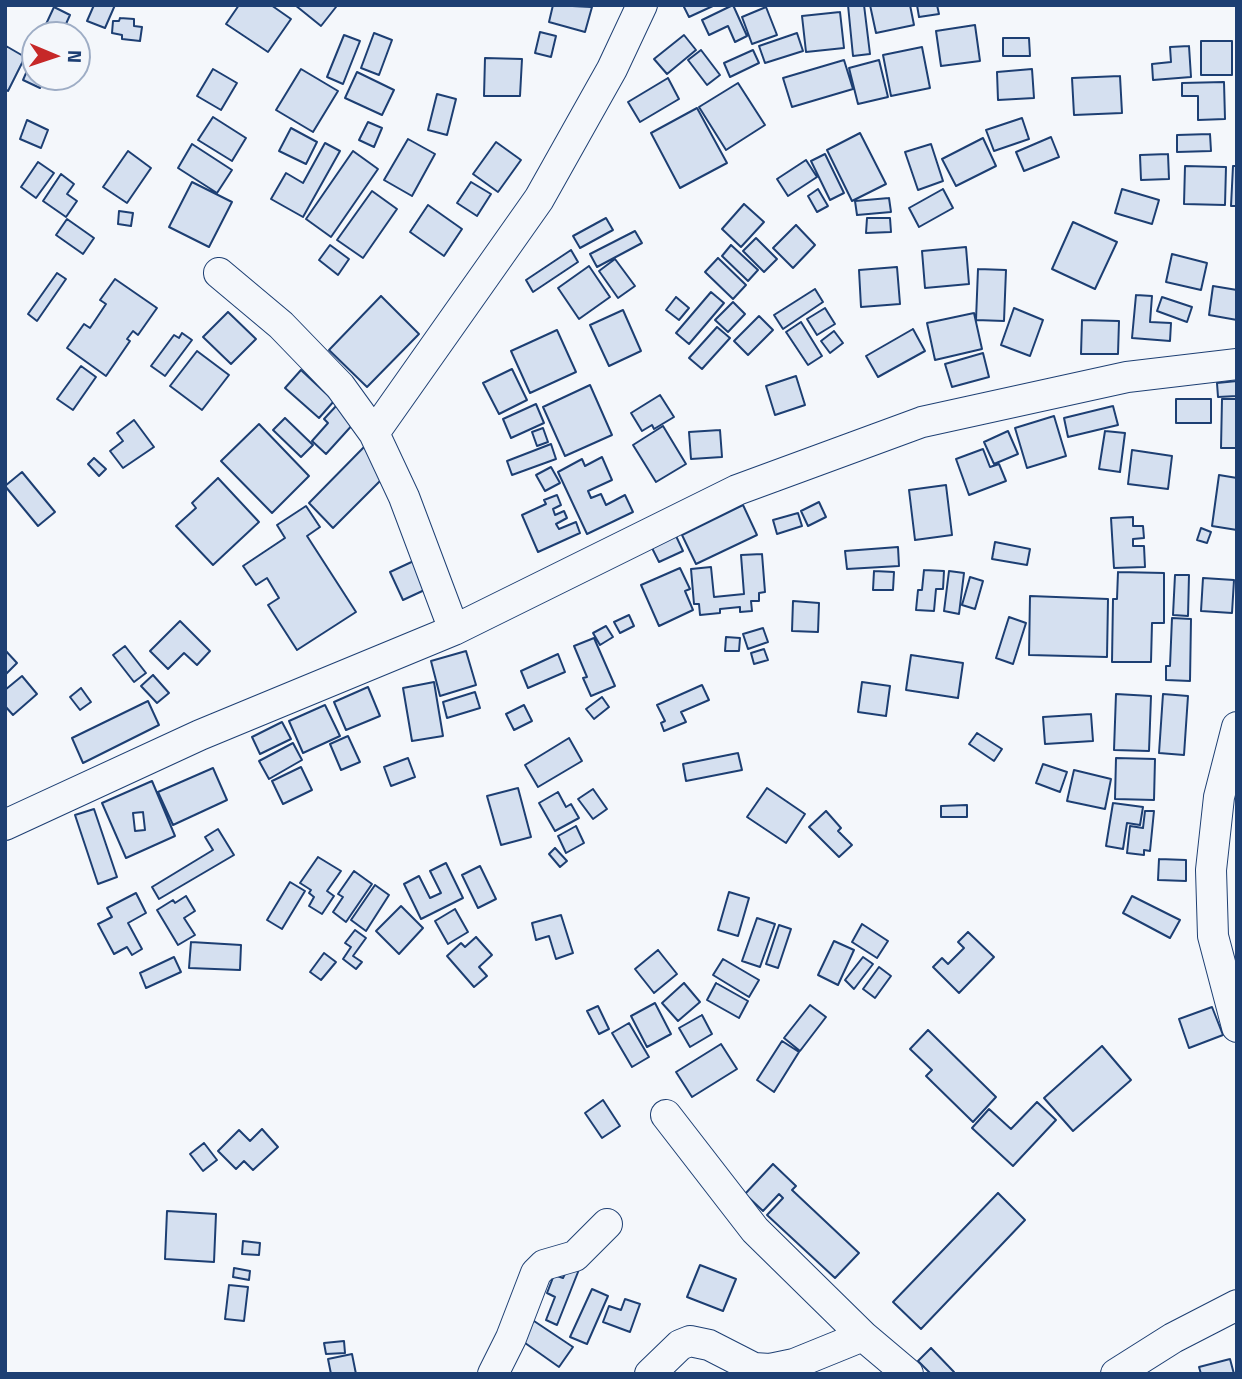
<!DOCTYPE html>
<style>
body{margin:0}
#map{position:relative;width:1242px;height:1379px;overflow:hidden;background:#f4f7fb;font-family:"Titillium Web",sans-serif}
canvas{display:block}
.frame{position:absolute;inset:0;border:7px solid #1d3f73;pointer-events:none}
.north{position:absolute;left:21px;top:21px;width:70px;height:70px;box-sizing:border-box;background:#f4f7fb;border:2px solid #9eadc5;border-radius:50%;rotate:92deg;font-size:19px;font-weight:700;line-height:28px;text-align:center;color:#1d3f73}
.north::after{content:'';display:block;margin:auto;width:24px;height:32px;background:#c62828;clip-path:polygon(50% 0,100% 100%,50% 72%,0 100%)}
</style>
<div id="map">
<canvas width="1242" height="1379"></canvas>
<div class="frame"></div>
<div class="north">N</div>
</div>
<script>
const ctx = document.querySelector('canvas').getContext('2d');
ctx.lineJoin = 'round';
function fill(path, color) {
  ctx.fillStyle = color;
  ctx.fill(path, 'evenodd');
}
function toPath(rows) {
  const path = new Path2D();
  for (const r of rows) {
    path.moveTo(r[0], r[1]);
    for (let i = 2; i < r.length; i += 2) path.lineTo(r[i], r[i + 1]);
  }
  return path;
}
function stroke(path, color, width, dash) {
  ctx.strokeStyle = color;
  ctx.lineWidth = width;
  ctx.lineCap = dash ? 'butt' : 'round';
  ctx.setLineDash(dash || []);
  ctx.stroke(path);
}
const building = toPath([
 [94,5,115,5,105,28,87,21,94,5],
 [239,5,271,5,291,19,268,52,226,24,239,5],
 [295,5,334,5,336,7,321,26,295,5],
 [553,5,592,7,585,32,549,22,553,5],
 [683,5,715,5,689,17,683,5],
 [733,5,747,36,735,42,728,26,709,35,702,20,733,5],
 [848,5,864,5,870,54,853,56,848,5],
 [870,5,910,5,914,25,876,33,870,5],
 [917,5,937,5,939,14,919,17,917,5],
 [54,7,70,15,61,35,41,35,54,7],
 [766,7,777,35,752,44,742,17,766,7],
 [840,12,844,48,806,52,802,16,840,12],
 [120,18,134,19,134,26,142,27,140,41,122,39,122,35,112,33,113,21,119,21,120,18],
 [975,25,980,61,941,66,936,31,975,25],
 [540,32,556,36,551,57,535,53,540,32],
 [374,33,392,40,379,75,361,68,374,33],
 [797,33,803,51,765,63,759,46,797,33],
 [344,35,360,41,343,84,327,77,344,35],
 [684,35,696,50,667,74,654,59,684,35],
 [1003,38,1029,38,1030,56,1003,56,1003,38],
 [1201,41,1232,41,1232,75,1201,75,1201,41],
 [6,46,25,57,8,91,5,89,6,46],
 [1189,46,1191,77,1153,80,1152,64,1171,62,1170,47,1189,46],
 [922,47,930,88,891,96,883,55,922,47],
 [701,50,720,75,707,85,688,60,701,50],
 [753,50,759,63,730,77,724,63,753,50],
 [34,55,35,77,45,77,40,88,23,80,34,55],
 [485,58,522,59,520,96,484,96,485,58],
 [844,60,853,89,792,107,783,78,844,60],
 [879,60,888,97,858,104,849,68,879,60],
 [213,69,237,83,221,110,197,96,213,69],
 [301,69,338,91,313,132,276,110,301,69],
 [1032,69,1034,98,998,100,997,72,1032,69],
 [357,72,394,90,382,115,345,98,357,72],
 [1120,76,1122,113,1074,115,1072,78,1120,76],
 [668,78,679,99,640,122,628,102,668,78],
 [1224,82,1225,119,1198,120,1198,96,1182,96,1182,83,1224,82],
 [738,83,765,125,726,150,699,107,738,83],
 [437,94,456,99,447,135,428,130,437,94],
 [697,108,727,163,680,188,651,133,697,108],
 [213,117,246,138,232,161,198,140,213,117],
 [1022,118,1029,139,994,151,986,130,1022,118],
 [27,120,48,130,41,148,20,139,27,120],
 [368,122,382,128,374,147,359,140,368,122],
 [291,128,317,142,306,164,279,151,291,128],
 [860,133,886,184,852,201,827,150,860,133],
 [1210,134,1211,151,1177,152,1177,135,1210,134],
 [1051,137,1059,157,1024,171,1016,152,1051,137],
 [983,138,996,166,956,186,942,159,983,138],
 [408,139,435,154,412,196,384,180,408,139],
 [496,142,521,160,498,192,473,174,496,142],
 [325,143,340,151,303,217,271,199,286,173,303,183,325,143],
 [192,144,232,170,217,193,178,168,192,144],
 [931,144,943,181,918,190,905,152,931,144],
 [128,151,151,168,127,203,103,187,128,151],
 [353,151,378,169,331,237,306,219,353,151],
 [825,154,844,193,830,200,811,161,825,154],
 [1168,154,1169,179,1141,180,1140,155,1168,154],
 [806,160,817,177,788,196,777,179,806,160],
 [38,162,54,173,36,198,21,187,38,162],
 [1185,166,1226,167,1225,205,1184,204,1185,166],
 [1233,166,1237,166,1237,206,1231,206,1233,166],
 [61,174,74,184,67,194,77,201,66,217,43,201,61,174],
 [192,182,232,202,209,247,169,227,192,182],
 [471,182,491,194,477,216,457,203,471,182],
 [818,189,828,206,817,212,808,196,818,189],
 [943,189,953,208,919,227,909,208,943,189],
 [1122,189,1159,200,1152,224,1115,213,1122,189],
 [372,191,397,209,363,258,337,240,372,191],
 [889,198,891,212,857,215,855,201,889,198],
 [744,204,764,222,741,247,722,229,744,204],
 [428,205,462,229,444,256,410,232,428,205],
 [119,211,133,213,131,226,118,224,119,211],
 [606,218,613,230,580,248,573,236,606,218],
 [867,218,890,218,891,232,866,233,867,218],
 [67,219,94,238,83,254,56,235,67,219],
 [1073,222,1117,242,1095,289,1052,269,1073,222],
 [796,225,815,245,793,268,773,248,796,225],
 [635,231,642,243,597,267,590,254,635,231],
 [756,238,777,259,764,272,743,251,756,238],
 [330,245,349,259,338,275,319,260,330,245],
 [731,245,758,270,748,281,722,256,731,245],
 [966,247,969,284,925,288,922,251,966,247],
 [571,250,578,262,533,292,526,280,571,250],
 [1172,254,1207,263,1201,290,1166,282,1172,254],
 [718,258,746,285,733,299,705,272,718,258],
 [615,259,635,286,618,298,599,271,615,259],
 [589,266,610,297,579,319,558,288,589,266],
 [897,267,900,304,861,307,859,270,897,267],
 [978,269,1006,270,1004,321,976,320,978,269],
 [57,273,66,279,37,321,28,314,57,273],
 [115,279,157,308,138,335,133,331,127,339,130,341,106,376,67,348,84,324,90,328,106,304,100,300,115,279],
 [1213,286,1237,290,1237,320,1209,315,1213,286],
 [815,289,823,302,783,329,774,315,815,289],
 [711,292,724,303,689,344,676,333,711,292],
 [1136,295,1152,296,1150,322,1171,323,1170,341,1132,338,1136,295],
 [381,296,419,334,367,387,329,350,381,296],
 [676,297,689,308,679,320,666,310,676,297],
 [1162,297,1192,307,1187,322,1157,311,1162,297],
 [733,302,745,314,728,332,715,320,733,302],
 [825,308,835,324,817,335,807,319,825,308],
 [1014,308,1043,320,1030,356,1001,345,1014,308],
 [623,310,641,351,609,366,590,325,623,310],
 [228,312,256,339,231,364,203,337,228,312],
 [974,313,982,349,935,360,927,323,974,313],
 [759,316,773,330,748,355,734,341,759,316],
 [1082,320,1119,321,1118,354,1081,354,1082,320],
 [801,322,822,356,808,365,786,332,801,322],
 [717,327,730,338,702,369,689,358,717,327],
 [913,329,925,351,878,377,866,356,913,329],
 [557,330,576,372,530,393,511,351,557,330],
 [834,331,843,343,830,353,821,341,834,331],
 [182,333,192,340,165,376,151,366,174,335,179,338,182,333],
 [197,351,229,375,202,410,170,386,197,351],
 [983,353,989,377,952,387,945,364,983,353],
 [81,366,96,377,73,410,57,399,81,366],
 [512,369,527,400,499,414,483,383,512,369],
 [301,370,334,401,319,418,285,388,301,370],
 [796,376,805,405,775,415,766,386,796,376],
 [1237,381,1237,396,1218,397,1217,383,1237,381],
 [590,385,612,435,565,456,543,407,590,385],
 [660,395,674,417,654,429,652,425,642,431,631,413,660,395],
 [1176,399,1211,399,1211,423,1176,423,1176,399],
 [1222,399,1237,399,1237,448,1221,448,1222,399],
 [536,404,544,423,511,438,503,419,536,404],
 [337,405,355,422,326,454,312,441,328,423,324,419,337,405],
 [1113,406,1118,425,1068,437,1064,418,1113,406],
 [1054,416,1066,456,1027,468,1015,428,1054,416],
 [285,418,313,445,301,457,273,430,285,418],
 [134,420,154,447,123,468,110,451,123,441,117,433,134,420],
 [259,424,309,476,272,513,221,461,259,424],
 [663,426,686,464,656,482,633,445,663,426],
 [543,428,548,442,537,446,532,432,543,428],
 [720,430,722,457,691,459,689,432,720,430],
 [1008,431,1018,454,994,464,984,442,1008,431],
 [1105,431,1125,433,1120,472,1099,469,1105,431],
 [551,444,556,459,512,475,507,461,551,444],
 [365,446,390,471,333,528,309,503,365,446],
 [983,449,990,467,999,464,1006,481,969,495,956,459,983,449],
 [1132,450,1172,456,1168,489,1128,484,1132,450],
 [602,457,612,480,588,491,591,498,601,494,606,505,625,495,633,512,587,534,558,472,582,459,585,466,602,457],
 [94,458,106,469,99,476,88,464,94,458],
 [551,467,560,483,545,491,536,475,551,467],
 [22,472,55,512,38,526,5,486,22,472],
 [1219,475,1237,478,1237,530,1212,526,1219,475],
 [218,478,259,522,213,565,176,526,196,508,192,503,218,478],
 [946,485,952,535,915,540,909,490,946,485],
 [557,495,561,505,553,509,555,515,564,511,567,518,556,524,559,529,576,522,580,533,538,552,522,515,546,504,544,500,557,495],
 [819,502,826,517,808,526,801,511,819,502],
 [743,505,757,535,696,564,682,535,743,505],
 [306,506,320,527,307,536,356,612,297,650,268,605,279,598,267,578,256,585,243,566,285,538,277,525,306,506],
 [798,513,802,526,777,534,773,520,798,513],
 [1133,517,1133,526,1143,526,1144,538,1133,539,1133,546,1144,546,1145,567,1114,568,1111,518,1133,517],
 [1201,528,1211,532,1207,543,1197,540,1201,528],
 [676,536,683,551,659,562,652,548,676,536],
 [995,542,1030,549,1027,565,992,559,995,542],
 [898,547,899,566,847,569,845,551,898,547],
 [762,554,765,592,759,593,759,601,751,601,752,611,740,612,740,607,720,609,720,613,700,615,699,604,694,604,691,569,711,567,714,597,744,594,741,555,762,554],
 [418,559,431,587,403,600,390,572,418,559],
 [680,568,690,589,685,591,693,610,659,626,641,585,680,568],
 [924,570,944,571,943,589,936,589,934,611,916,610,918,590,922,590,924,570],
 [874,571,894,572,893,590,873,590,874,571],
 [949,571,964,573,959,614,944,611,949,571],
 [1118,572,1164,573,1164,623,1152,623,1151,662,1112,662,1113,599,1117,599,1118,572],
 [1175,575,1189,575,1188,616,1173,615,1175,575],
 [970,577,983,581,975,609,962,605,970,577],
 [1203,578,1234,580,1232,613,1201,611,1203,578],
 [1030,596,1108,599,1107,657,1029,655,1030,596],
 [793,601,819,603,818,632,792,631,793,601],
 [629,615,634,626,620,633,614,622,629,615],
 [1009,617,1026,623,1013,664,996,658,1009,617],
 [1172,618,1191,619,1190,681,1166,680,1166,666,1170,666,1172,618],
 [180,621,210,651,197,665,184,653,168,669,150,651,180,621],
 [606,626,613,637,600,645,593,633,606,626],
 [763,628,768,642,748,649,743,634,763,628],
 [726,637,740,638,739,651,725,651,726,637],
 [594,638,615,686,591,696,583,678,587,677,574,646,594,638],
 [125,646,146,673,134,682,113,655,125,646],
 [764,649,768,660,754,664,751,653,764,649],
 [5,650,17,663,5,675,5,650],
 [466,651,476,685,440,696,431,661,466,651],
 [558,654,565,672,528,688,521,671,558,654],
 [911,655,963,663,958,698,906,690,911,655],
 [153,675,169,693,157,703,141,686,153,675],
 [22,676,37,694,13,715,5,706,5,690,22,676],
 [434,682,443,736,412,741,403,688,434,682],
 [862,682,890,686,886,716,858,712,862,682],
 [702,685,709,700,681,712,686,722,664,731,661,723,665,721,657,705,702,685],
 [368,687,380,716,346,730,334,702,368,687],
 [81,688,91,702,80,710,70,697,81,688],
 [475,692,480,708,447,718,443,702,475,692],
 [1116,694,1151,696,1149,751,1114,750,1116,694],
 [1163,694,1188,696,1184,755,1159,753,1163,694],
 [602,697,609,707,594,719,586,709,602,697],
 [148,701,159,725,83,763,72,738,148,701],
 [325,705,340,736,303,753,289,721,325,705],
 [524,705,532,721,514,730,506,714,524,705],
 [1091,714,1093,741,1045,744,1043,717,1091,714],
 [282,722,291,739,260,754,252,737,282,722],
 [977,733,1002,749,994,761,969,744,977,733],
 [348,736,360,762,341,770,330,744,348,736],
 [569,738,582,761,538,787,525,765,569,738],
 [293,743,302,760,269,779,259,761,293,743],
 [738,753,742,770,686,781,683,764,738,753],
 [408,758,415,777,391,786,384,767,408,758],
 [1116,758,1155,759,1154,800,1115,799,1116,758],
 [1043,764,1067,772,1060,792,1036,783,1043,764],
 [301,767,312,790,283,804,272,781,301,767],
 [213,768,227,800,173,825,158,792,213,768],
 [1074,770,1111,779,1105,809,1067,801,1074,770],
 [152,781,175,836,126,858,102,803,152,781],
 [143,812,145,830,135,831,133,813,143,812],
 [518,788,531,837,501,845,487,796,518,788],
 [767,788,805,814,786,843,747,817,767,788],
 [593,789,607,809,593,819,578,799,593,789],
 [558,792,566,807,571,804,579,818,555,831,539,803,558,792],
 [1113,803,1143,807,1140,825,1127,823,1123,849,1106,846,1113,803],
 [967,805,967,817,941,817,941,806,967,805],
 [94,809,117,877,98,884,75,815,94,809],
 [826,811,841,828,838,831,852,845,839,857,809,827,826,811],
 [1145,811,1154,811,1150,851,1144,850,1144,855,1127,853,1130,826,1143,828,1145,811],
 [576,826,584,843,566,853,558,836,576,826],
 [218,829,234,855,159,899,152,887,213,850,205,837,218,829],
 [555,848,567,861,560,867,549,854,555,848],
 [318,857,341,871,327,891,334,896,322,914,309,906,314,897,309,893,311,890,300,883,318,857],
 [1159,859,1186,860,1186,881,1158,880,1159,859],
 [446,863,463,898,421,919,404,884,419,876,430,898,441,893,430,871,446,863],
 [480,866,496,899,478,908,462,875,480,866],
 [354,871,372,884,346,922,333,912,343,897,338,894,354,871],
 [290,882,305,891,282,929,267,920,290,882],
 [375,885,389,895,366,931,351,920,375,885],
 [729,892,749,898,738,936,718,930,729,892],
 [136,893,146,913,128,923,142,949,132,955,127,947,114,954,98,924,112,917,107,908,136,893],
 [186,896,195,911,184,918,195,935,178,945,157,910,173,900,175,903,186,896],
 [1132,896,1180,920,1170,938,1123,913,1132,896],
 [401,906,423,928,399,954,376,931,401,906],
 [455,909,468,932,448,944,435,921,455,909],
 [561,915,573,953,556,959,549,936,536,940,532,923,561,915],
 [757,918,775,924,760,967,742,961,757,918],
 [862,924,888,941,877,958,852,942,862,924],
 [779,925,791,929,778,968,766,964,779,925],
 [355,930,366,938,353,956,362,962,356,969,343,959,351,947,345,943,355,930],
 [968,932,994,957,959,993,933,967,942,958,948,964,964,948,958,942,968,932],
 [476,937,492,955,479,967,487,976,474,987,447,956,461,943,465,947,476,937],
 [834,941,854,950,838,985,818,975,834,941],
 [191,942,241,945,240,970,189,968,191,942],
 [658,950,677,974,654,993,635,969,658,950],
 [324,953,336,962,321,980,310,972,324,953],
 [174,957,181,972,146,988,140,973,174,957],
 [863,957,873,964,854,989,845,980,863,957],
 [723,959,759,980,749,997,713,975,723,959],
 [879,967,891,976,875,998,863,989,879,967],
 [684,983,700,1002,678,1021,662,1003,684,983],
 [716,983,748,1001,739,1018,707,1000,716,983],
 [655,1003,671,1034,647,1047,631,1016,655,1003],
 [810,1005,826,1017,800,1051,784,1038,810,1005],
 [598,1006,609,1029,599,1034,587,1011,598,1006],
 [1212,1007,1223,1035,1189,1048,1179,1019,1212,1007],
 [702,1015,712,1034,690,1047,679,1028,702,1015],
 [629,1023,649,1057,632,1067,612,1033,629,1023],
 [928,1030,996,1097,973,1122,926,1076,932,1070,910,1049,928,1030],
 [782,1041,799,1052,774,1092,757,1080,782,1041],
 [721,1044,737,1069,692,1097,676,1072,721,1044],
 [1102,1046,1131,1080,1073,1131,1044,1098,1102,1046],
 [603,1100,620,1126,602,1138,585,1113,603,1100],
 [1037,1102,1056,1120,1013,1166,972,1128,989,1109,1011,1129,1037,1102],
 [262,1129,278,1147,253,1170,244,1161,236,1169,218,1151,239,1130,250,1141,262,1129],
 [204,1143,217,1160,203,1171,190,1154,204,1143],
 [773,1164,796,1186,792,1190,859,1253,835,1278,767,1215,783,1198,779,1194,763,1211,745,1194,773,1164],
 [998,1193,1025,1220,921,1329,893,1302,998,1193],
 [167,1211,216,1214,214,1262,165,1259,167,1211],
 [243,1241,260,1243,259,1255,242,1254,243,1241],
 [570,1263,580,1267,557,1325,546,1320,555,1297,547,1293,554,1275,563,1278,570,1263],
 [700,1265,736,1279,723,1311,687,1297,700,1265],
 [234,1268,250,1271,249,1280,233,1277,234,1268],
 [229,1285,248,1287,244,1321,225,1319,229,1285],
 [592,1289,608,1296,587,1344,570,1337,592,1289],
 [625,1299,640,1304,630,1332,603,1322,609,1306,621,1310,625,1299],
 [531,1319,573,1347,559,1367,518,1338,531,1319],
 [344,1341,345,1353,326,1354,324,1343,344,1341],
 [931,1348,954,1372,953,1374,931,1374,918,1361,931,1348],
 [352,1354,356,1374,331,1374,328,1359,352,1354],
 [1230,1359,1234,1374,1201,1374,1199,1367,1230,1359]
]);
fill(building, '#d5e0f0');
stroke(building, '#1d3f73', 2);
const minor = toPath([
 [219,273,281,325,340,386,374,433,404,497,454,630],
 [374,433,539,199,612,69,642,5],
 [1237,727,1219,797,1211,870,1213,936,1237,1027],
 [5,825,200,735,454,630,737,490,922,422,1127,377,1237,364],
 [666,1115,755,1230,863,1336,908,1374],
 [493,1374,511,1338,536,1273,544,1265,575,1256,607,1224],
 [650,1374,680,1345,690,1341,709,1345,754,1368,770,1369,794,1364,863,1336],
 [1116,1374,1173,1338,1237,1305]
]);
stroke(minor, '#1d3f73', 32);
stroke(minor, '#f4f7fb', 30);
</script>
